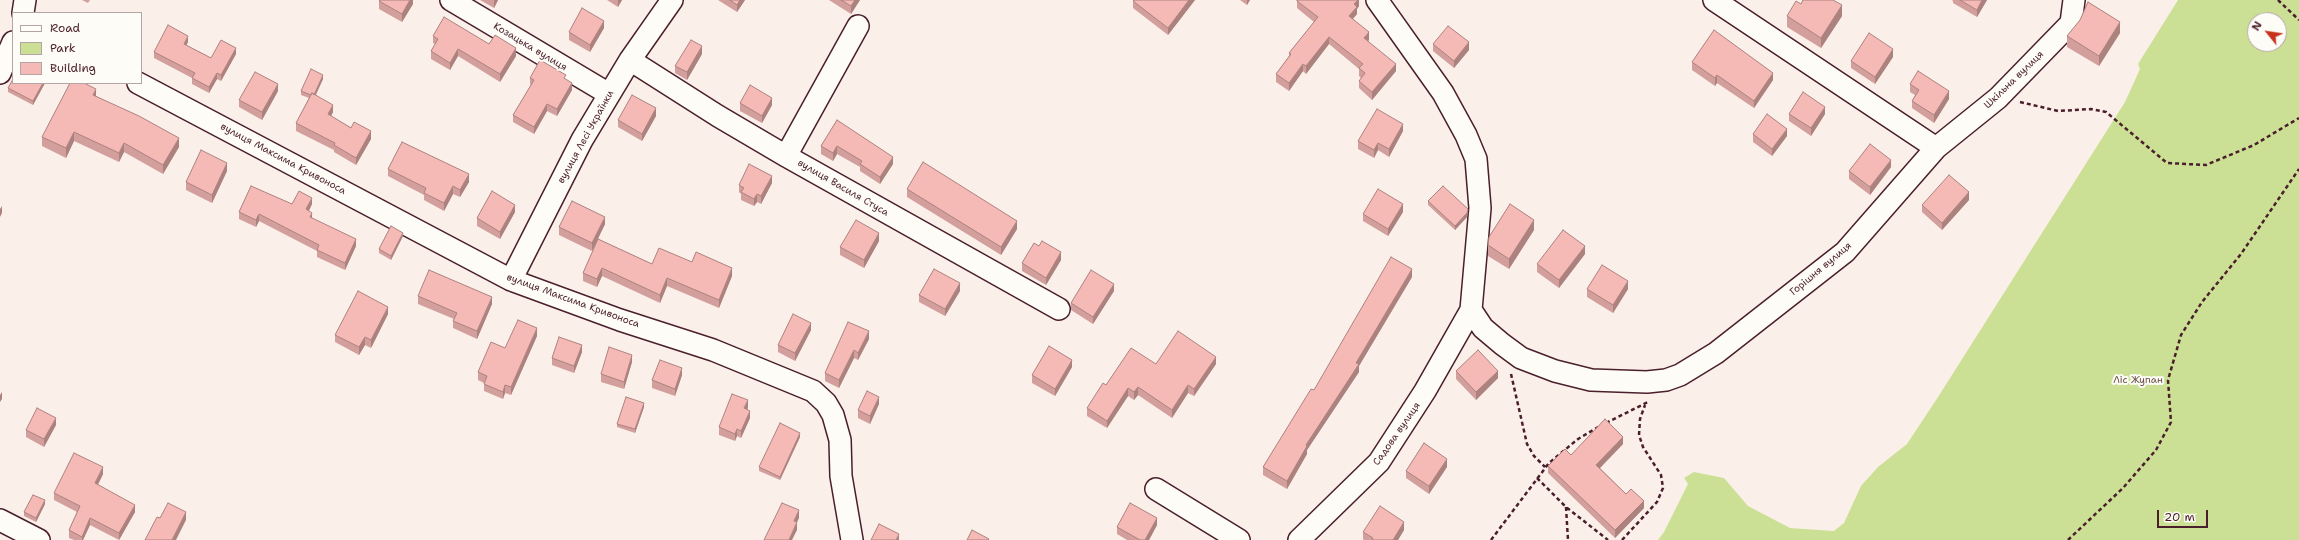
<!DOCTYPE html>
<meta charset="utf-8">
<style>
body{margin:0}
#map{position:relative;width:2299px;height:540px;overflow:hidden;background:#fbefea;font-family:"Shantell Sans",sans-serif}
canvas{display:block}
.legend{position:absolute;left:12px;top:12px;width:130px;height:72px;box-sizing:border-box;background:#fdfcf7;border:1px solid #b5a4a5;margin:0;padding:5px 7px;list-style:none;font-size:12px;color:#4a1f2b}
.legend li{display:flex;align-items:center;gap:8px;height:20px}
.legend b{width:20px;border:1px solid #b5a4a5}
.north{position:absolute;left:2247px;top:12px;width:40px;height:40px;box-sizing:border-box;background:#fdfcf7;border:1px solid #b5a4a5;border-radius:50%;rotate:300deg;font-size:11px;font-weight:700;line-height:16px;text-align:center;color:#4a1f2b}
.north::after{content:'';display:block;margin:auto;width:14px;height:18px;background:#c8321e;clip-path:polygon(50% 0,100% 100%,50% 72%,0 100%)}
.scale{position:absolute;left:2157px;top:510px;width:51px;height:18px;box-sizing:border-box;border:2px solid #4a1f2b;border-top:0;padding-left:5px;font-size:12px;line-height:14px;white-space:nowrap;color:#4a1f2b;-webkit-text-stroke:3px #fdfcf7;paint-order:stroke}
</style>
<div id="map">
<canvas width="2299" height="540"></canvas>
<ul class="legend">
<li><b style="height:5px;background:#fdfcf7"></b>Road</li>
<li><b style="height:11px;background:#cce095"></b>Park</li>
<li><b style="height:11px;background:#f5b9b6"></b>Building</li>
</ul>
<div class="north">N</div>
<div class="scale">20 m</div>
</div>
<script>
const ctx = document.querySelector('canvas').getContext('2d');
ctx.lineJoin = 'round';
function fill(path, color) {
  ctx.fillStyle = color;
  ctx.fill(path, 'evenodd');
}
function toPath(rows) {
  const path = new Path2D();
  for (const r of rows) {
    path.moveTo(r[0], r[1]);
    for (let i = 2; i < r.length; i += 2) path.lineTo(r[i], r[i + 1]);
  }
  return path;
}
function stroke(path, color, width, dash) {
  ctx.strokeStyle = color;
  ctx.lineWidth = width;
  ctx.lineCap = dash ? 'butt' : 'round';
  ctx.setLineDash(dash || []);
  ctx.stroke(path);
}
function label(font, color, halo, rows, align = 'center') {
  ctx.font = font + ' "Shantell Sans",sans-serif';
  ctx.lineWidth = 4;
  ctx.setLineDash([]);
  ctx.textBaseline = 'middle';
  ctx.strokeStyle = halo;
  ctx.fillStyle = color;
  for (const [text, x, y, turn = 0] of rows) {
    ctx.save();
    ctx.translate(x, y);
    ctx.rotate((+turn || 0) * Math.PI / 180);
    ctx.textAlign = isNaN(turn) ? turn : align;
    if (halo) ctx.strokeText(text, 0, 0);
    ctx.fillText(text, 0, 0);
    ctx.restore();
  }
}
fill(toPath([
 [2178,0,2299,0,2299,540,1658,540,1664,532,1688,484,1684,478,1694,472,1724,478,1748,506,1790,528,1834,531,1844,523,1861,486,1878,467,1907,444,1938,397,2125,102,2140,69,2138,64],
 [2255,20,2279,20,2279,44,2255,44]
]), '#cce095');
const minor = toPath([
 [451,0,609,94],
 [1714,0,1936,148],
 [23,13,25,0],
 [630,60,718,116,786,156,1059,309],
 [0,73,13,42],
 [138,83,511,280,620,320,713,350,813,391,826,403,833,415,840,440,841,476,852,540],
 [786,156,858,26],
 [511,280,582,140,630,60,672,0],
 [1471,310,1483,328,1502,344,1521,358,1555,371,1591,380,1647,382,1666,380,1680,375,1716,353,1845,252,1936,148,1998,98,2071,23,2074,0],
 [1156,489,1239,540],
 [0,520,39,540],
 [1299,540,1379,462,1425,391,1471,310,1480,208,1476,159,1466,135,1443,93,1377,0]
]);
stroke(minor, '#4a1f2b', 24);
stroke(toPath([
 [2278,0,2299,20],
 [2020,102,2058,111,2091,109,2106,112,2167,163,2206,165,2254,145,2299,118],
 [1511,374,1527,444,1534,456,1545,467],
 [1606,423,1648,402],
 [1537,478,1566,507,1608,540],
 [1566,507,1568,540],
 [1491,540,1549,463,1578,439,1600,426],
 [1622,540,1657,502,1663,488,1661,475,1643,447,1639,435,1640,419,1645,405],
 [2068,540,2123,488,2156,450,2171,422,2168,380,2181,335,2202,302,2241,254,2299,169]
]), '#4a1f2b', 2.5, [4, 3]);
stroke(minor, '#fdfcf7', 21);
fill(toPath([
 [82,0,90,0,88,3],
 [413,0,413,4,402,22,379,9,379,1],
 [480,0,498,0,494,8],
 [607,0,622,0,618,7],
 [718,0,745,0,737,12],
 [829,0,860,0,851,14],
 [1195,0,1168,35,1133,8,1133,1],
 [1240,0,1250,0,1247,5],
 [1359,0,1359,6,1357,9,1357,14,1353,19,1369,40,1368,41,1396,71,1372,100,1359,88,1359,81,1361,78,1359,76,1359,69,1329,44,1306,74,1303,71,1289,91,1276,82,1276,74,1289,56,1289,53,1314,22,1297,8,1297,1],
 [1952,0,1987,0,1977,17,1953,3,1953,1],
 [1801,4,1842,16,1821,48,1787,27,1787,16],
 [604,28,590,52,569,40,569,32],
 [2120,33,2099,66,2067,47,2067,36],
 [433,36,489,44,516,56,500,82,458,56,450,70,431,59,431,51,435,44,433,43],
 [188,42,186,45,211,58,236,54,221,81,217,79,209,93,192,84,192,78,154,58,154,52],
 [1433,44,1469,50,1454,68,1433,51],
 [702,54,687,80,675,73,675,66],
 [1893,57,1875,84,1851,68,1851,61],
 [1692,62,1773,80,1754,108,1717,83,1715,86,1692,70],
 [530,78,566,79,572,90,557,116,547,111,534,134,513,122,513,115,531,85,530,84],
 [323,79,316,95,333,112,331,116,371,139,356,165,334,152,334,150,296,131,296,123,309,98,301,95,301,91],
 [45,83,33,105,8,92,8,88],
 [1910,84,1949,99,1934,123,1912,108,1912,101,1915,95,1910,92],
 [278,91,262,120,239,107,239,100],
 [96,96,179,147,163,174,124,152,119,162,74,141,66,158,42,146,42,137],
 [740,103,772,105,762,123,740,111],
 [1789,114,1825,114,1811,136,1789,121],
 [656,116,642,141,618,127,618,120],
 [837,120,893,164,880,184,860,171,860,167,837,154,833,161,821,154,821,146],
 [1403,131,1389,157,1378,150,1374,158,1358,149,1358,141],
 [1753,134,1787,136,1772,156,1753,142],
 [1891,167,1870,195,1849,179,1849,171],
 [388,169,469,182,460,197,453,194,444,211,424,200,424,195,388,176],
 [227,171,212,203,186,190,186,182],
 [772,183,761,204,757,202,754,206,741,200,741,194,739,192,739,185],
 [907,189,1017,229,1001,255,907,197],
 [1969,200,1942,230,1922,212,1922,205],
 [1428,201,1467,217,1455,230,1428,205],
 [292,204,312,204,309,211,312,219,356,246,345,270,317,257,317,251,259,221,256,227,239,219,239,212],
 [515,212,500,239,477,226,477,218],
 [1403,212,1388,236,1363,221,1363,214],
 [605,224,592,251,559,235,559,227],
 [1534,230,1509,269,1488,256,1488,245],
 [403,236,391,260,379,253,379,249],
 [598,239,652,264,692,262,732,276,719,308,667,286,660,303,602,276,597,287,583,281,583,273],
 [879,241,864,268,840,255,840,247],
 [1039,246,1061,260,1046,285,1022,271,1022,263],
 [1585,254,1559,288,1537,272,1537,264],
 [1412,277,1359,366,1359,372,1307,450,1307,454,1287,489,1263,475,1263,467,1314,390],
 [1587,289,1628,289,1613,313,1587,297],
 [960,291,945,316,919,302,919,295],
 [1114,291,1093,324,1071,310,1071,303],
 [418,296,492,304,477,339,453,328,453,321,454,319,418,304],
 [388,314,371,348,365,345,359,355,335,342,335,335],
 [811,330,795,361,778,352,778,345],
 [537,336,511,395,505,393,503,399,484,391,484,383,478,380,478,372,505,348],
 [869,339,858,360,854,358,839,388,825,381,825,373],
 [582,352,574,373,552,365,552,358],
 [632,362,624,389,601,382,601,374],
 [1156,364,1216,364,1194,396,1188,393,1172,418,1138,395,1134,400,1128,396,1107,428,1087,416,1087,408,1106,385],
 [1072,367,1055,396,1032,383,1032,375],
 [1456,371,1498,378,1476,400,1456,379],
 [682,375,675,396,652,388,652,380],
 [879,404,870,424,858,418,858,410],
 [644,407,635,433,617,427,617,424],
 [748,408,747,409,750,418,741,438,737,436,735,441,719,435,719,427],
 [56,425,44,447,26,437,26,430],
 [800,437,780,480,759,471,759,467],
 [1623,444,1600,468,1626,494,1644,508,1615,538,1548,473,1548,466,1571,455],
 [1447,467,1429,494,1406,478,1406,471],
 [103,474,98,485,135,512,119,540,90,525,83,540,74,540,69,538,69,530,77,512,54,500,54,493],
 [45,504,36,522,24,516,24,512],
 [1157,525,1149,540,1127,540,1117,534,1117,527],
 [1404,530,1398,540,1364,540,1363,539,1363,532]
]), '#d39f9d');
fill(toPath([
 [410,0,413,0,413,4,402,22,402,14],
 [494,0,498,0,494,8],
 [618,0,622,0,618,7],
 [740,0,745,0,737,12,737,5],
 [855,0,860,0,851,14,851,6],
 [1189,0,1195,0,1168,35,1168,28],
 [1247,0,1250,0,1247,5],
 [1358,0,1359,0,1359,6,1357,9,1357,14,1349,23,1349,16,1354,4],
 [1982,0,1987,0,1977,17,1977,10],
 [1842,5,1842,16,1821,48,1821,38],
 [604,21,604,28,590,52,590,45],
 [2120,22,2120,33,2099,66,2099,56],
 [1369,32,1369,40,1364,45,1364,38],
 [188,36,188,42,184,50,184,44],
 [1329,37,1329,44,1306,74,1306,66],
 [1469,42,1469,50,1454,68,1454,61],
 [702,46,702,54,687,80,687,72],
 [236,48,236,54,221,81,221,75],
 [516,48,516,56,500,82,500,74],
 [458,49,458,56,450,70,450,63],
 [1893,49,1893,57,1875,84,1875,77],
 [1303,64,1303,71,1289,91,1289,83],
 [1396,64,1396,71,1372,100,1372,92],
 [217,73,217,79,209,93,209,87],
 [1773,73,1773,80,1754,108,1754,101],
 [323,75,323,79,313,100,313,97],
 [1717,75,1717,83,1715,86,1715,78],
 [43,83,45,83,33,105,33,101],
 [572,83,572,90,557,116,557,109],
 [278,84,278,91,262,120,262,112],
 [96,89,96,98,93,95],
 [1949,91,1949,99,1934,123,1934,115],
 [772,98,772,105,762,123,762,116],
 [547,104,547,111,534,134,534,127],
 [333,105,333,112,328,122,328,114],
 [1825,107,1825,114,1811,136,1811,128],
 [656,108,656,116,642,141,642,134],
 [1403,124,1403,131,1389,157,1389,149],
 [1787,129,1787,136,1772,156,1772,149],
 [371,131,371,139,356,165,356,158],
 [74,132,74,141,66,158,66,148],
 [179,138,179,147,163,174,163,165],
 [124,143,124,152,119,162,119,153],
 [1378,143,1378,150,1374,158,1374,150],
 [837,146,837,154,833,161,833,153],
 [893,157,893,164,880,184,880,177],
 [1891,160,1891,167,1870,195,1870,187],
 [227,163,227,171,212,203,212,195],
 [469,174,469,182,460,197,460,190],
 [772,176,772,183,761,204,761,196],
 [453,186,453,194,444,211,444,203],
 [1969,192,1969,200,1942,230,1942,223],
 [757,194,757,202,754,206,754,199],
 [312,198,312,204,306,216,306,209],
 [1403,204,1403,212,1388,236,1388,229],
 [515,205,515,212,500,239,500,232],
 [2,206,2,213,0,217,0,209],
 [1468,209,1467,217,1455,230,1455,226],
 [312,213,312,219,310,217],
 [259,214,259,221,256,227,256,220],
 [605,217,605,224,592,251,592,243],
 [1534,220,1534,230,1509,269,1509,259],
 [1017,221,1017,229,1001,255,1001,247],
 [403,233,403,236,391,260,391,256],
 [879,233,879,241,864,268,864,260],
 [356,239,356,246,345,270,345,263],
 [1585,246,1585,254,1559,288,1559,280],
 [1061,252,1061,260,1046,285,1046,278],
 [602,268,602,276,597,287,597,279],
 [732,268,732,276,719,308,719,300],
 [1412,269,1412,277,1359,366,1359,372,1307,450,1307,454,1287,489,1287,481,1306,445,1356,363],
 [667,278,667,286,660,303,660,295],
 [1628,281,1628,289,1613,313,1613,305],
 [960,283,960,291,945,316,945,309],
 [1114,284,1114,291,1093,324,1093,317],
 [492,297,492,304,477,339,477,331],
 [388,307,388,314,371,348,371,340],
 [811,323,811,330,795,361,795,353],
 [537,328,537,336,511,395,511,387],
 [869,331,869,339,858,360,858,353],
 [365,337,365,345,359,355,359,347],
 [582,345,582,352,574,373,574,366],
 [854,350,854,358,839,388,839,380],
 [632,355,632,362,624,389,624,382],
 [1216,357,1216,364,1194,396,1194,389],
 [1072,360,1072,367,1055,396,1055,389],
 [682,368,682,375,675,396,675,389],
 [1498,371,1498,378,1476,400,1476,392],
 [505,385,505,393,503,399,503,392],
 [1188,385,1188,393,1172,418,1172,410],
 [1138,387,1138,395,1134,400,1134,392],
 [1128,388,1128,396,1107,428,1107,421],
 [2,392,2,399,0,402,0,395],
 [879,397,879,404,870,424,870,416],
 [748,400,748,408,744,416,744,408],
 [644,403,644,407,635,433,635,429],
 [750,411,750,418,741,438,741,431],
 [56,418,56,425,44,447,44,439],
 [737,429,737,436,735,441,735,434],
 [800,433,800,437,780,480,780,477],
 [1623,437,1623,444,1596,472,1596,465],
 [1447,459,1447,467,1429,494,1429,486],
 [103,467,103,474,95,490,95,483],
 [45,500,45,504,36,522,36,518],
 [1644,501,1644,508,1615,538,1615,530],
 [135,505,135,512,119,540,119,533],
 [799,510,799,518,794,529,794,521],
 [186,512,186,520,176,540,172,540],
 [90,518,90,525,83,540,82,540,82,537],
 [1157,518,1157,525,1149,540,1145,540],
 [797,522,797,530,792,540,789,540],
 [1404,522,1404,530,1398,540,1393,540],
 [899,534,899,540,896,540]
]), '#ac827f');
const building = toPath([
 [380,0,410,0,402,14,379,1,380,0],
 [730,0,740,0,737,5,730,0],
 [841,0,855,0,851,6,841,0],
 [1134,0,1189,0,1168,28,1133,1,1134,0],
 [1297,0,1358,0,1354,4,1357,7,1349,16,1369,32,1364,38,1396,64,1372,92,1359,81,1365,73,1359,68,1363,64,1329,37,1306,66,1303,64,1289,83,1276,74,1291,54,1289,53,1318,17,1297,1,1297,0],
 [1803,0,1833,0,1842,5,1821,38,1787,16,1796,1,1801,4,1803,0],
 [1960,0,1982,0,1977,10,1960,0],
 [2088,2,2120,22,2099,56,2067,36,2080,20,2088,2],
 [582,8,604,21,590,45,569,32,582,8],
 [444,17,489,44,495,35,516,48,500,74,458,49,450,63,431,51,438,39,433,36,444,17],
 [168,25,188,36,184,44,211,58,221,40,236,48,221,75,217,73,209,87,192,78,195,73,154,52,168,25],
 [1448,26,1469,42,1454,61,1433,44,1448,26],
 [1714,30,1773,73,1754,101,1717,75,1715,78,1692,62,1714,30],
 [1869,33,1893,49,1875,77,1851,61,1869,33],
 [691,40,702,46,687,72,675,66,691,40],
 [540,60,566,75,564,78,572,83,557,109,547,104,534,127,513,115,534,80,530,78,540,60],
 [311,69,323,75,314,95,312,93,311,95,301,91,311,69],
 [1918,71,1949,91,1934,115,1912,101,1919,90,1910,84,1918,71],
 [255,72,278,84,262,112,239,100,255,72],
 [13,79,13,83,43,83,33,101,8,88,13,79],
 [70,83,84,83,96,89,93,95,139,116,179,138,163,165,124,143,119,153,74,132,66,148,42,137,70,83],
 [750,85,772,98,762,116,740,103,750,85],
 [1803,92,1825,107,1811,128,1789,114,1803,92],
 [312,93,333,105,328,114,351,128,354,122,371,131,356,158,334,145,335,143,296,123,312,93],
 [632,95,656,108,642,134,618,120,632,95],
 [1377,109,1403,124,1389,149,1378,143,1374,150,1358,141,1377,109],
 [1767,114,1787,129,1772,149,1753,134,1767,114],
 [837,120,893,157,880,177,860,164,862,161,837,146,833,153,821,146,837,120],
 [402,142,469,174,460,190,453,186,444,203,424,193,426,188,388,169,402,142],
 [1870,144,1891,160,1870,187,1849,171,1870,144],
 [201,150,227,163,212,195,186,182,201,150],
 [923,162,1017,221,1001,247,907,189,923,162],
 [749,164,772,176,761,196,757,194,754,199,741,192,744,188,739,185,749,164],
 [1949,175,1969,192,1942,223,1922,205,1949,175],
 [251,186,292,204,299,191,312,198,306,209,312,213,310,217,356,239,345,263,317,250,319,245,259,214,256,220,239,212,251,186],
 [1443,186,1468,209,1467,213,1455,226,1428,201,1443,186],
 [1378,189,1403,204,1388,229,1363,214,1378,189],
 [492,191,515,205,500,232,477,218,492,191],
 [572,201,605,217,592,243,559,227,572,201],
 [1510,204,1534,220,1509,259,1488,245,1489,237,1510,204],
 [856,220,879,233,864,260,840,247,856,220],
 [391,226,403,233,391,256,379,249,391,226],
 [1563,230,1585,246,1559,280,1537,264,1563,230],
 [598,239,652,264,659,248,692,262,696,252,732,268,719,300,667,278,660,295,602,268,597,279,583,273,598,239],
 [1042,241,1061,252,1046,278,1022,263,1034,243,1039,246,1042,241],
 [1391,257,1412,269,1356,363,1359,364,1306,445,1307,446,1287,481,1263,467,1311,389,1314,390,1391,257],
 [1602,265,1628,281,1613,305,1587,289,1602,265],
 [934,269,960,283,945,309,919,295,934,269],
 [429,270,492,297,477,331,453,321,457,313,418,296,429,270],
 [1091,270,1114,284,1093,317,1071,303,1091,270],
 [358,291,388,307,371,340,365,337,359,347,335,335,358,291],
 [793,314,811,323,795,353,778,345,793,314],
 [518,320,537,328,511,387,505,385,503,392,484,384,487,376,478,372,491,342,505,348,518,320],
 [848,322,869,331,858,353,854,350,839,380,825,373,848,322],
 [1178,331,1216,357,1194,389,1188,385,1172,410,1138,387,1134,392,1128,388,1107,421,1087,408,1103,383,1106,385,1131,348,1156,364,1178,331],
 [559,337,582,345,574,366,552,358,559,337],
 [1049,346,1072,360,1055,389,1032,375,1049,346],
 [609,347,632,355,624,382,601,374,609,347],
 [1478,350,1498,371,1476,392,1456,371,1478,350],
 [660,360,682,368,675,389,652,380,660,360],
 [867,391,879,397,870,416,858,410,867,391],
 [732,394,748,400,744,408,750,411,741,431,737,429,735,434,719,427,732,394],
 [626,397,644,403,635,429,617,424,626,397],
 [37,408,56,418,44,439,26,430,37,408],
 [1605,419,1623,437,1596,465,1626,494,1631,489,1644,501,1615,530,1548,466,1565,449,1571,455,1605,419],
 [780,423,800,433,780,477,759,467,780,423],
 [1424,443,1447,459,1429,486,1406,471,1424,443],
 [74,453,103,467,95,483,135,505,119,533,90,518,82,537,69,530,80,506,54,493,74,453],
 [33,495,45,500,36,518,24,512,33,495],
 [168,503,186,512,172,540,145,540,157,517,160,518,168,503],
 [782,503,799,510,794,521,797,522,789,540,764,540,782,503],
 [1130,503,1157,518,1145,540,1140,540,1117,527,1130,503],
 [1380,506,1404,522,1393,540,1372,540,1373,538,1363,532,1380,506],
 [879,524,899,534,896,540,871,540,879,524],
 [972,530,989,539,988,540,967,540,972,530]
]);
fill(building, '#f5b9b6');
stroke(building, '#ac827f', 1);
label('10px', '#4a1f2b', '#fdfcf7', [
 ["Козацька вулиця",530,47,31],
 ["Шкільна вулиця",2014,80,-44],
 ["вулиця Лесі Українки",586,137,-61],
 ["вулиця Максима Кривоноса",283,159,28],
 ["вулиця Василя Стуса",843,188,30],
 ["Горішня вулиця",1821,269,-40],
 ["вулиця Максима Кривоноса",573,301,20],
 ["Садова вулиця",1397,434,-55]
]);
label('10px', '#6a4f46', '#fdfcf7', [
 ["Ліс Жупан",2138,380]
]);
</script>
